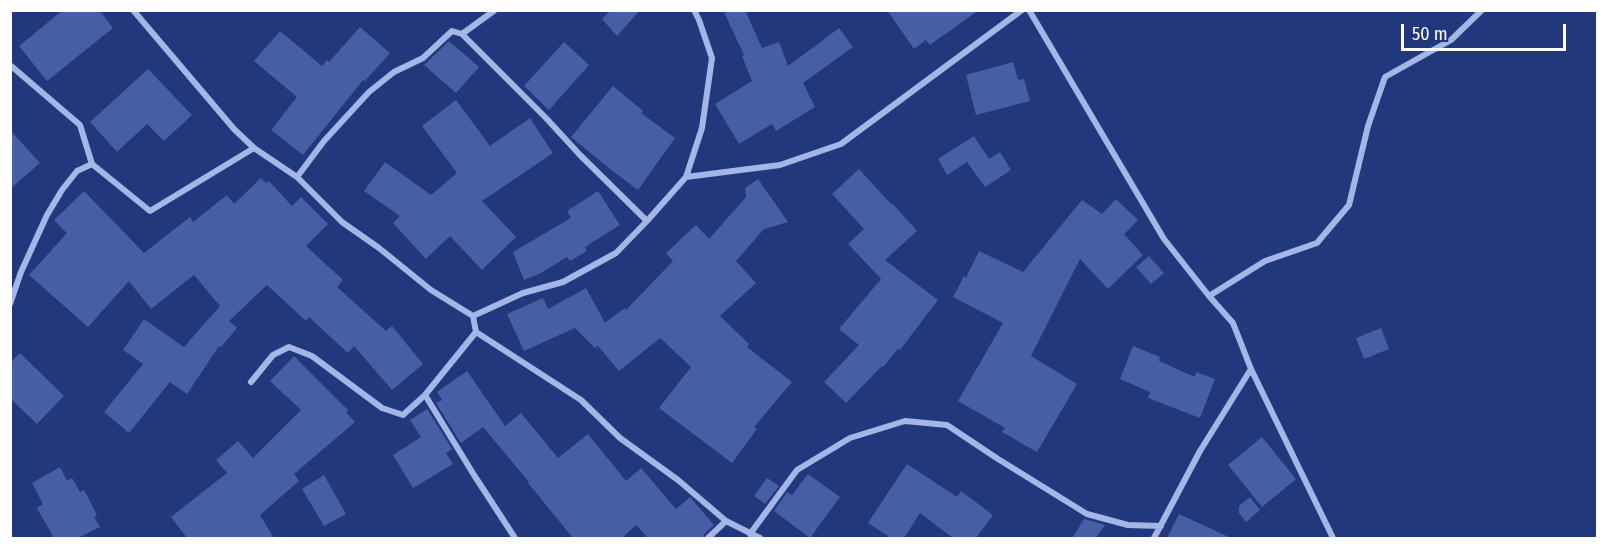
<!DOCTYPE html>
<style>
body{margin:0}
#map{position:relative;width:1608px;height:549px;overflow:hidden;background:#21387c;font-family:"Fira Sans Condensed",sans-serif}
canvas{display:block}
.frame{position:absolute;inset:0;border:12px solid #fff;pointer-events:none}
.scale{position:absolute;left:1401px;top:24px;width:165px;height:27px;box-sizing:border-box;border:3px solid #fff;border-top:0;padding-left:8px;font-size:18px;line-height:21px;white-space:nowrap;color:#fff;-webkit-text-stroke:4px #21387c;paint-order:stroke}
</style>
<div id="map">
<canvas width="1608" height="549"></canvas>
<div class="frame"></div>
<div class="scale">50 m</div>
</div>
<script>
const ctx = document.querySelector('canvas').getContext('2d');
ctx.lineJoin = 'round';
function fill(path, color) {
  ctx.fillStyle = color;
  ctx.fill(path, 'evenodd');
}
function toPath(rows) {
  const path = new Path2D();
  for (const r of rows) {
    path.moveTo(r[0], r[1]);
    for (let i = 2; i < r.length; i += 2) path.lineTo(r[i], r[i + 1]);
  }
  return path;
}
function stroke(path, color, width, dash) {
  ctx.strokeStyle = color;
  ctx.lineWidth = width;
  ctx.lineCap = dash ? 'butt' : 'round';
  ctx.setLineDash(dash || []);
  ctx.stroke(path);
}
fill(toPath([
 [63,10,99,10,113,28,47,81,19,46],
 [611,10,640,10,617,36,602,19],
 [723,10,745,10,762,48,779,42,788,66,839,28,853,47,803,83,815,107,776,131,772,124,739,144,715,104,752,81,742,56,744,55],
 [887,10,979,10,930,45,926,40,914,49],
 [360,27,390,53,365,81,363,80,303,155,271,130,297,97,254,61,280,31,322,66,327,60,329,62],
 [449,41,479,67,456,93,424,65],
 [564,42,589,65,549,110,524,86],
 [1013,62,1018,80,1024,79,1030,101,976,115,966,75],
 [148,69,192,115,164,141,147,124,117,152,90,122],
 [613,86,643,111,641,113,675,138,638,190,614,172,571,137],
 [456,100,490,146,530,118,553,153,482,201,516,237,482,270,450,236,426,259,393,223,400,216,364,191,385,162,431,195,457,173,422,126],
 [10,130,40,163,10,189],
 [974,136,989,159,1000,152,1011,170,985,187,967,162,947,175,938,159],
 [859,169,891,204,892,203,917,231,885,260,938,300,900,350,898,349,883,367,882,366,846,403,824,382,859,345,839,329,881,279,848,244,864,229,832,194],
 [261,178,266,183,269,181,292,206,301,197,328,224,306,246,343,280,337,287,386,331,392,326,423,364,392,390,354,346,348,353,309,317,306,321,267,285,229,321,237,328,221,347,219,346,187,394,170,382,129,433,104,412,143,364,123,350,144,319,184,347,220,306,194,275,151,309,129,281,88,327,29,275,67,233,54,220,84,191,144,253,190,217,193,222,227,195,234,204],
 [758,179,788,222,764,229,736,261,756,283,720,316,749,344,747,347,792,382,754,427,757,429,732,463,659,408,691,367,660,338,619,371,598,346,595,348,575,328,524,351,507,314,543,298,548,309,586,288,605,323,625,308,626,310,673,261,666,253,696,225,709,239,746,197,745,188],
 [598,191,620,225,585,247,587,251,570,261,567,257,541,273,524,280,513,252,571,218,567,211],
 [1116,199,1138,220,1124,234,1143,255,1108,289,1080,259,1031,356,1077,384,1037,452,1002,432,1005,428,958,401,1003,323,953,297,964,276,966,278,979,251,1023,272,1082,200,1102,214],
 [1149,256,1164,273,1151,284,1136,267],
 [1381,328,1389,349,1364,359,1356,338],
 [1133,346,1160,357,1159,361,1195,377,1196,372,1215,379,1200,418,1148,398,1150,392,1120,379],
 [20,353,64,396,37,424,10,398,10,363],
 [294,356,348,410,346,412,355,422,294,474,299,481,260,515,274,538,187,538,171,517,227,473,216,460,238,441,253,458,301,410,270,381],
 [467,371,505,426,521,413,558,458,588,434,626,481,641,468,676,509,690,497,714,525,704,534,703,538,648,538,636,525,622,538,573,538,528,483,529,482,483,427,461,443,436,403,442,400,437,392],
 [427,409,452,449,446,453,453,464,413,488,393,455,421,437,410,420],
 [1262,437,1296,479,1262,507,1228,465],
 [907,464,957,497,961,491,993,515,976,538,953,538,920,513,904,538,891,538,868,523],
 [60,467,67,481,72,478,80,492,84,490,97,515,94,517,100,527,78,538,54,538,37,508,43,504,32,483],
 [808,474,840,497,810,538,774,511,787,492,792,495],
 [324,475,346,514,324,526,302,489],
 [767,478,779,486,765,504,754,496],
 [1250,497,1260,510,1246,522,1239,513,1239,506],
 [1179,514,1231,538,1167,538],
 [1084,519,1105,525,1096,538,1072,538]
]), '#465ea3');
stroke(toPath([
 [133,10,234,129,254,148,297,177,342,222,379,248,431,290,473,316,476,332,425,395,403,415,382,408,312,356,289,347,273,355,251,382],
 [1029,10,1164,239,1209,296,1233,323,1251,369,1333,538],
 [462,34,546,118,580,155,647,221],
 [10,65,80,125,92,164,150,211,254,148],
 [297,177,324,141,369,92,394,72,423,58,452,31,462,34,495,10],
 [686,177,702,128,712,58,699,20,694,10],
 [1209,296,1265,261,1317,243,1349,205,1368,126,1385,77,1451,40,1482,10],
 [10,304,21,272,47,215,62,190,77,171,92,164],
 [473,316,523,293,563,282,616,253,647,221,686,177,780,165,841,144,1022,10],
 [476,332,581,400,620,438,678,480,726,521,760,538],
 [425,395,474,475,515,538],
 [750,534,797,470,850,438,905,421,947,425,998,459,1087,514,1128,525,1161,526],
 [708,538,726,521],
 [1154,538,1200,451,1251,369]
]), '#a4b6e6', 6);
</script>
